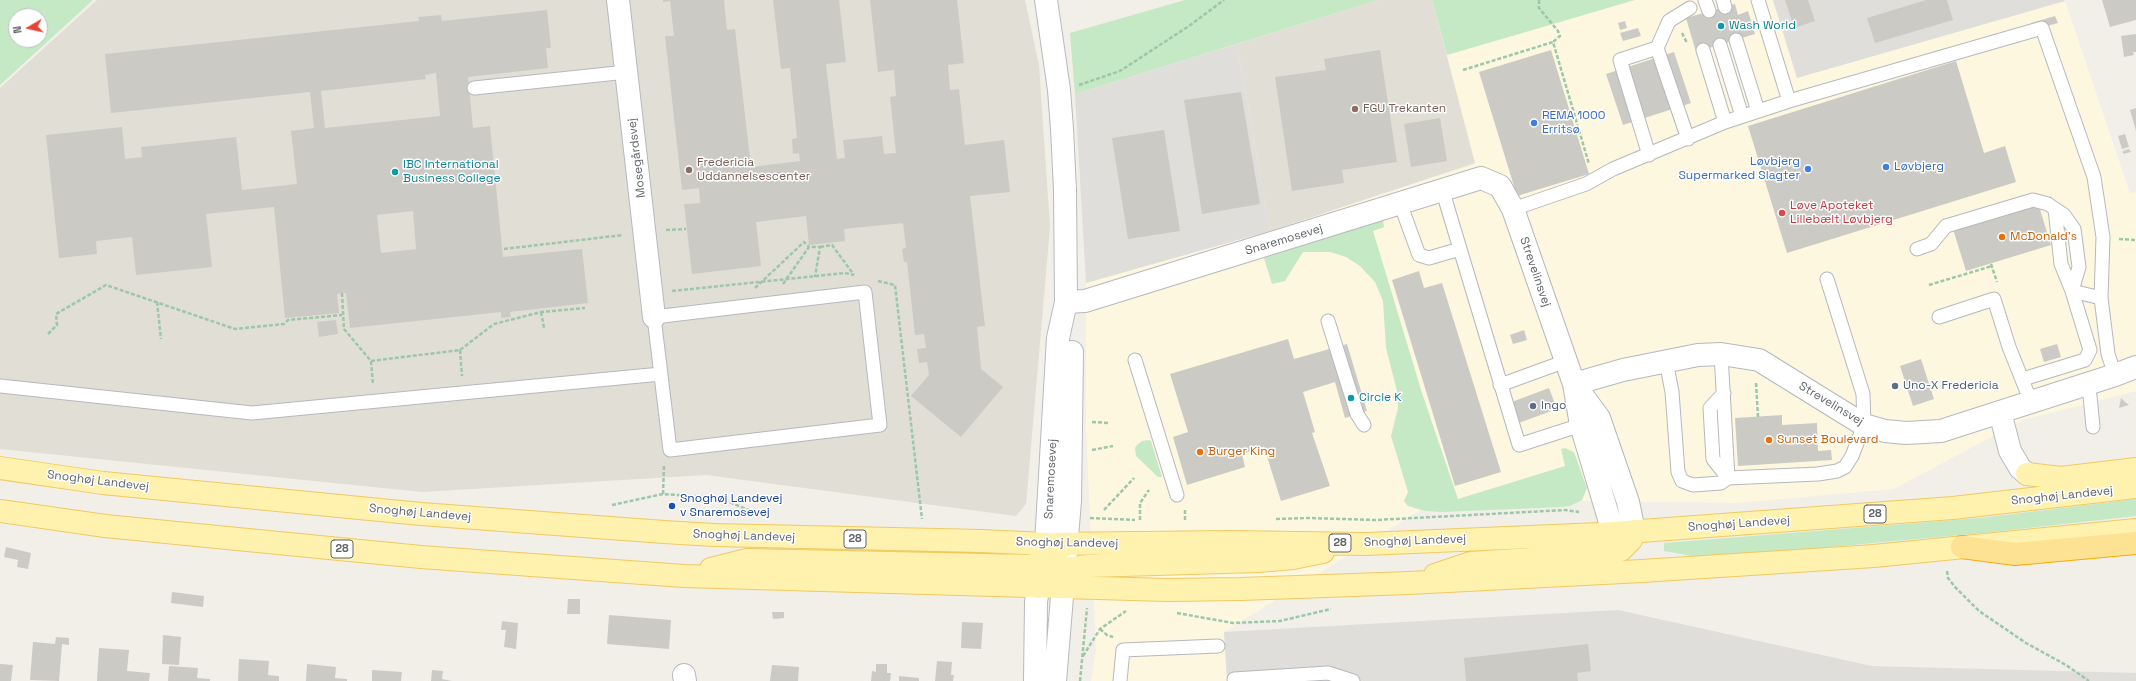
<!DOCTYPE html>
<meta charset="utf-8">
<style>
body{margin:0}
#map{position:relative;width:2136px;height:681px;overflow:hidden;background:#f1efe8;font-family:"Space Grotesk",sans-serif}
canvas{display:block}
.north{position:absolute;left:8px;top:8px;width:40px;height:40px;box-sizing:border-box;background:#fff;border:1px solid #bfc1c3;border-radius:50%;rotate:261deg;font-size:11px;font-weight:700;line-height:16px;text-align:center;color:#5f6368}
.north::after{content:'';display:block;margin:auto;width:14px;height:18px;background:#ea4335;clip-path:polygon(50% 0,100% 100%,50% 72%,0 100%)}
</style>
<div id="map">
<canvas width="2136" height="681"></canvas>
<div class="north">N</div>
</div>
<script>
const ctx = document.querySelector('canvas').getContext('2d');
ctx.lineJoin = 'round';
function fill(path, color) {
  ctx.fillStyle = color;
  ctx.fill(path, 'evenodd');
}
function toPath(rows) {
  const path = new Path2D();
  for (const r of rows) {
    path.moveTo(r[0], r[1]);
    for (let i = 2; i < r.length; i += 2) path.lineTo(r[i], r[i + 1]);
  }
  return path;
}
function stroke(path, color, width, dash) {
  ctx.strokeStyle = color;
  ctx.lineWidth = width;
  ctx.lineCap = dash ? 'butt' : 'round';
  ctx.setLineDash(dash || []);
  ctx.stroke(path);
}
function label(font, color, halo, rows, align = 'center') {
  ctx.font = font + ' "Space Grotesk",sans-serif';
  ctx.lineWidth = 3;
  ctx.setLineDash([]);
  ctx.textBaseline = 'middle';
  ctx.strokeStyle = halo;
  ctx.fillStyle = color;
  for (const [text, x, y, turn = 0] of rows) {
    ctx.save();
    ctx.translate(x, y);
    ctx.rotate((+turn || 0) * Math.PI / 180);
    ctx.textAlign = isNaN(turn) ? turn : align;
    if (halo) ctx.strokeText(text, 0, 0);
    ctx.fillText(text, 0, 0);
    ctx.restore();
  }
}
fill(toPath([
 [1635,0,1773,0,1797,78,2065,1,2130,193,2136,192,2136,391,2023,420,1894,489,1738,503,1438,499,1224,632,1227,681,1091,681,1096,651,1086,427,1086,283,1270,231,1475,164,1447,55]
]), '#fef7e0');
fill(toPath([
 [1773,0,2064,0,2065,1,1797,78],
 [1237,44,1270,231,1086,283,1075,94],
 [1618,610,1872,666,2136,673,2136,681,1227,681,1224,632]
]), '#e0deda');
fill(toPath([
 [97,0,1025,0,1039,65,1050,227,1026,504,1016,516,706,475,422,492,0,449,0,88],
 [1378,0,1432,0,1475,163,1270,231,1237,44]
]), '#e1ded6');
fill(toPath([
 [0,0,93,0,0,85],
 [16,16,40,16,40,40,16,40],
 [1185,0,1378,0,1075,94,1070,33],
 [1432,0,1635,0,1447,55],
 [1383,220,1384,227,1373,231,1422,393,1458,499,1565,466,1561,449,1565,448,1574,452,1585,483,1587,488,1582,500,1570,506,1562,507,1442,512,1425,511,1408,506,1404,501,1408,492,1391,436,1398,408,1397,391,1386,348,1383,301,1375,282,1360,266,1346,257,1330,252,1303,252,1285,281,1272,284,1264,258],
 [1149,440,1151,441,1162,477,1158,477,1136,456,1135,448,1137,445,1142,441],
 [2136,499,2136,516,1983,533,1731,556,1692,556,1664,551,1664,543,1980,518]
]), '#c5e8c5');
fill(toPath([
 [663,0,724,0,727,30,735,29,751,167,800,161,799,153,793,154,792,139,797,138,790,68,781,69,773,0,839,0,846,62,826,64,837,159,845,158,843,140,882,136,884,154,896,153,890,97,896,96,894,70,878,72,870,0,957,0,964,63,948,65,950,90,959,89,965,145,1004,140,1010,192,970,196,985,326,977,327,981,369,1003,387,961,437,911,396,929,375,927,362,919,363,917,349,926,348,924,334,915,335,907,262,904,262,902,249,906,248,903,223,844,229,845,241,809,245,806,216,756,222,761,266,692,274,684,204,700,203,699,188,682,190,665,36,674,36,670,1,663,2],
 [1785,0,1808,0,1815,21,1794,28],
 [1926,0,1947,0,1953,20,1875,43,1867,18],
 [2102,0,2136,0,2136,20,2110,27],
 [1735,4,1738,15,1748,11,1755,34,1696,52,1686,18],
 [547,10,551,48,546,48,548,68,468,77,473,128,490,126,503,257,582,249,588,303,510,312,511,317,501,318,501,312,350,328,346,293,337,294,339,313,285,318,274,207,206,214,212,267,136,275,132,237,96,241,97,254,59,258,46,135,122,127,125,159,142,157,141,147,236,137,242,190,297,184,291,131,314,128,310,92,111,113,105,54,419,21,418,17,441,15,442,21],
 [436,73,440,116,325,128,321,91,426,79,425,75],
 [413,211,416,249,381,253,377,215],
 [2055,16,2058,23,2033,30,2031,23],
 [1625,21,1627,28,1620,30,1618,23],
 [1638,28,1641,36,1623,41,1620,33],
 [2136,34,2136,52,2133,52,2134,55,2124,57,2121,36],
 [1380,50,1397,162,1342,170,1344,183,1292,191,1275,77,1326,70,1324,59],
 [1551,50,1589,174,1517,196,1479,72],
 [1674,52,1691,103,1623,125,1606,74],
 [1956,61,1984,153,2005,146,2016,182,1787,253,1748,126],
 [1241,92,1260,204,1202,214,1184,100],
 [2136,108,2136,131,2130,110],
 [1440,118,1447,161,1411,167,1404,124],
 [1164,130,1180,231,1128,239,1112,138],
 [2125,134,2129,147,2122,149,2118,136],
 [2129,149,2131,152,2123,154,2123,151],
 [2038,203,2051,245,1966,271,1953,229],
 [1419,271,1424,288,1442,283,1501,472,1455,486,1392,280],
 [336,320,338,334,319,337,317,322],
 [1524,330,1527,340,1513,344,1510,335],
 [1288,339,1294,359,1347,344,1367,411,1345,418,1335,382,1303,392,1315,432,1312,433,1330,486,1281,501,1264,447,1242,454,1245,467,1187,485,1173,437,1188,432,1170,374],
 [2057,344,2061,357,2044,362,2040,349],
 [1921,359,1934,399,1913,406,1900,366],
 [1549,388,1557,409,1516,424,1509,403],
 [2121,398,2125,402,2129,405,2119,408],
 [1782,415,1782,425,1817,423,1818,451,1831,450,1832,460,1738,466,1735,418],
 [6,547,31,553,28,569,17,567,18,560,4,557],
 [172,592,204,596,203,607,171,603],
 [568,599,580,599,580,614,567,614],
 [772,612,784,612,784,618,773,619],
 [609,615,671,620,669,649,607,644],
 [502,621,518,623,516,649,504,647,506,630,501,630],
 [962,622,983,623,981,649,961,648],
 [163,635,181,637,179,665,162,664],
 [56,637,69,638,69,645,62,644,59,681,30,680,33,642,55,644],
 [1588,644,1591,671,1577,673,1578,681,1466,681,1464,658],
 [99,648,129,650,127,671,150,673,149,681,97,681],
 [239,659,269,661,268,675,279,676,279,681,238,681],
 [937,661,952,662,951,675,954,675,953,681,935,681],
 [0,664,13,665,11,681,0,681],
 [307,664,336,667,335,678,347,679,347,681,306,681],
 [876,664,887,664,887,673,891,673,890,681,871,681,872,671,876,672],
 [772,665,799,667,798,681,770,681],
 [169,666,198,668,197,678,210,679,210,681,168,681],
 [372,670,402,672,401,681,372,681],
 [432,670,443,671,442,679,452,681,431,681],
 [899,676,919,678,919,681,899,681]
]), '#cccac5');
const lane = toPath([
 [1705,0,1709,11],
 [1723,0,1725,7],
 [1758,0,1789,101],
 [1736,40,1758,111],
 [1720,45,1742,116],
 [1657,48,1688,139],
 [1703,50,1725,122],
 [474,88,627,72],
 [1649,155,1620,60,1657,48,1669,21,1690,8],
 [1442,189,1519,445,1581,425],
 [1400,203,1419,255,1429,258,1460,249],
 [1513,209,1586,184,1613,169,1725,122,1789,101,2042,28,2094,177,2103,237,2101,298,2108,354,2115,375],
 [2055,209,2064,215,2074,229,2079,267,2072,291],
 [1917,249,1931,244,1946,226,2033,200,2048,204,2055,209,2061,264,2072,291,2090,350,2085,360,2023,379],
 [2072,291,2101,298],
 [865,292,880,425,670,450,654,317,865,292],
 [1939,317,1994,299,2009,347,2031,402],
 [1328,321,1357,414,1364,425],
 [1721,354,1728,478,1818,474,1837,471,1845,467,1852,456,1864,425,1863,394,1827,279],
 [1135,360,1177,495],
 [1666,361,1672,392,1678,472,1682,481,1693,485,1721,483,1728,478,1713,459,1710,408,1724,393],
 [1500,385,1566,361],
 [2086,385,2090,396,2093,427],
 [0,386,252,413,661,374],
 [1234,679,1328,673,1353,681],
 [1120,681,1123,650,1218,646]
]);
const street = toPath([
 [618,0,654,317],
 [1066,302,1085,301,1481,178,1500,186,1513,209,1574,384,1581,425,1613,532],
 [1574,384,1623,370,1698,355,1721,354,1759,360,1864,425,1885,431,1906,433,1941,431,2115,375,2136,367],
 [1577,388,1599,418,1628,502,1634,531],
 [684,675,685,681]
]);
const secondary = toPath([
 [2000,412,2010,451,2020,468,2027,474],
 [1035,681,1036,602,1046,544,1058,338,1066,302,1065,190,1062,129,1059,90,1046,0],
 [1055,681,1070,501,1072,352]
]);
const primary = toPath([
 [0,468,103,483,421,514,664,532,714,535,982,541,1046,544,1231,542,1366,544,1600,534,1953,508,2136,487],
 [2027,474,2061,478,2136,469],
 [0,511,105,526,421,557,684,576,1167,590,1241,589,1409,583,1642,571,1874,556,2136,530],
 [711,569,747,560,1030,566,1043,561,1066,544],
 [1435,575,1471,563,1593,555,1621,550,1631,540,1634,531],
 [1038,587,1050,574,1064,569,1088,566,1259,561,1293,558,1323,552]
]);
const highway = toPath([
 [1962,547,2015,554,2136,543]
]);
stroke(lane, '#b5b8bc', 15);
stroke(street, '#b5b8bc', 24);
stroke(secondary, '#b6babf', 24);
stroke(primary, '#f2c960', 24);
stroke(highway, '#f9ab00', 24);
stroke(toPath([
 [1539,0,1539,8,1558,31,1560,36,1553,42],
 [1682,33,1687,43],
 [1463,70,1553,42,1589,164],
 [1079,85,1120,71,1189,26,1224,0],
 [666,230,686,229],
 [2119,239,2136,240],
 [820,247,832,245,854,275],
 [504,249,623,235],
 [1991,264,1997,282],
 [878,281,895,285,922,519],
 [783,284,809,247,820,247,815,277],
 [1929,285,1992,266],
 [755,288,804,242,809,247],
 [672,291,845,273,854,275],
 [342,293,344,329,371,361,373,385],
 [157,302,161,339],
 [541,312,544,328],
 [48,334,57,325,56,314,106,285,235,329,284,324,288,320,342,315],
 [460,350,462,376],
 [371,361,460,350,494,324,541,312,585,308],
 [1756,383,1758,417],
 [1092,422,1109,423],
 [1092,450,1113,446],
 [663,494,664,465],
 [612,505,663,494,719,498,756,513],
 [1104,510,1134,478],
 [1090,518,1135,520],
 [1276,519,1308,518,1376,520,1565,510,1579,512],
 [1140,520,1140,503,1149,490],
 [1185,520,1185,509],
 [1947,571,1948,578,1955,587,1979,611,2026,643,2066,665,2089,681],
 [1177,613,1233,623,1280,621,1331,609],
 [1100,629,1107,635,1113,637],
 [1083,656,1100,629,1126,611],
 [1080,681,1087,608]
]), '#9cc7a9', 2.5, [4, 2]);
stroke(lane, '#fff', 13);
stroke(street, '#fff', 22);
stroke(secondary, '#fff', 22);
stroke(primary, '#fff2af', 22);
stroke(highway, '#fde293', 22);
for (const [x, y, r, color] of [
 [1721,26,4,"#0f9aa8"],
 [1355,109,4,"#8d6e63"],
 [1534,123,4,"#3f7fe0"],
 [1886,167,4,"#3f7fe0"],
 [1808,169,4,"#3f7fe0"],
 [689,170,4,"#8d6e63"],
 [395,172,4,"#0f9aa8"],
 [1782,213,4,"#e0444e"],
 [2002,237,4,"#e8710a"],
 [1895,386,4,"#5c6f8a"],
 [1351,398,4,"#0f9aa8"],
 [1533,406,4,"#5c6f8a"],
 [1769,440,4,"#e8710a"],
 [1200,452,4,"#e8710a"],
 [672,506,4,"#1a4fb4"]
]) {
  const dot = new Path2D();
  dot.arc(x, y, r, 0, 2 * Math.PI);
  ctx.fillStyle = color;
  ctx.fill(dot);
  stroke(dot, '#fff', 1.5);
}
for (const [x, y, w] of [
 [1875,514,22],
 [855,539,22],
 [1340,543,22],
 [342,549,22]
]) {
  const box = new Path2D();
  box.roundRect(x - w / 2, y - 9, w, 18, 3);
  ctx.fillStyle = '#fff';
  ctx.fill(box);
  stroke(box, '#5f6368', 1);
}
label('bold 11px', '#5f6368', null, [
 ["28",1875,514],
 ["28",855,539],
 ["28",1340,543],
 ["28",342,549]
]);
label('12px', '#0d838f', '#fff', [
 ["Wash World",1729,26],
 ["IBC International",403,165],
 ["Business College",403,179],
 ["Circle K",1359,398]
], 'left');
label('12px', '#785e54', '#fff', [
 ["FGU Trekanten",1363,109],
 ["Fredericia",697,163],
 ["Uddannelsescenter",697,177]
], 'left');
label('12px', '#366cbe', '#fff', [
 ["REMA 1000",1542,116],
 ["Erritsø",1542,130],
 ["Løvbjerg",1800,162,"right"],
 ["Supermarked Slagter",1800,176,"right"],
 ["Løvbjerg",1894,167]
], 'left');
label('12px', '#5f6368', '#fff', [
 ["Mosegårdsvej",637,158,-97],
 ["Snaremosevej",1284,240,-17],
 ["Strevelinsvej",1535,272,71],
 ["Strevelinsvej",1831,404,31],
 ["Snaremosevej",1051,479,-87],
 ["Snoghøj Landevej",98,481,7],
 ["Snoghøj Landevej",2062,496,-6],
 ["Snoghøj Landevej",420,513,5],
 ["Snoghøj Landevej",1739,524,-4],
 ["Snoghøj Landevej",744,536,2],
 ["Snoghøj Landevej",1415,541,-2],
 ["Snoghøj Landevej",1067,543,1]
]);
label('12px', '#be3a42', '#fff', [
 ["Løve Apoteket",1790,206],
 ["Lillebælt Løvbjerg",1790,220]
], 'left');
label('12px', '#c56008', '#fff', [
 ["McDonald's",2010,237],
 ["Sunset Boulevard",1777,440],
 ["Burger King",1208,452]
], 'left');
label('12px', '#4e5e75', '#fff', [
 ["Uno-X Fredericia",1903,386],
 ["Ingo",1541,406]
], 'left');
label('12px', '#164399', '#fff', [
 ["Snoghøj Landevej",680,499],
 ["v Snaremosevej",680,513]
], 'left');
</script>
